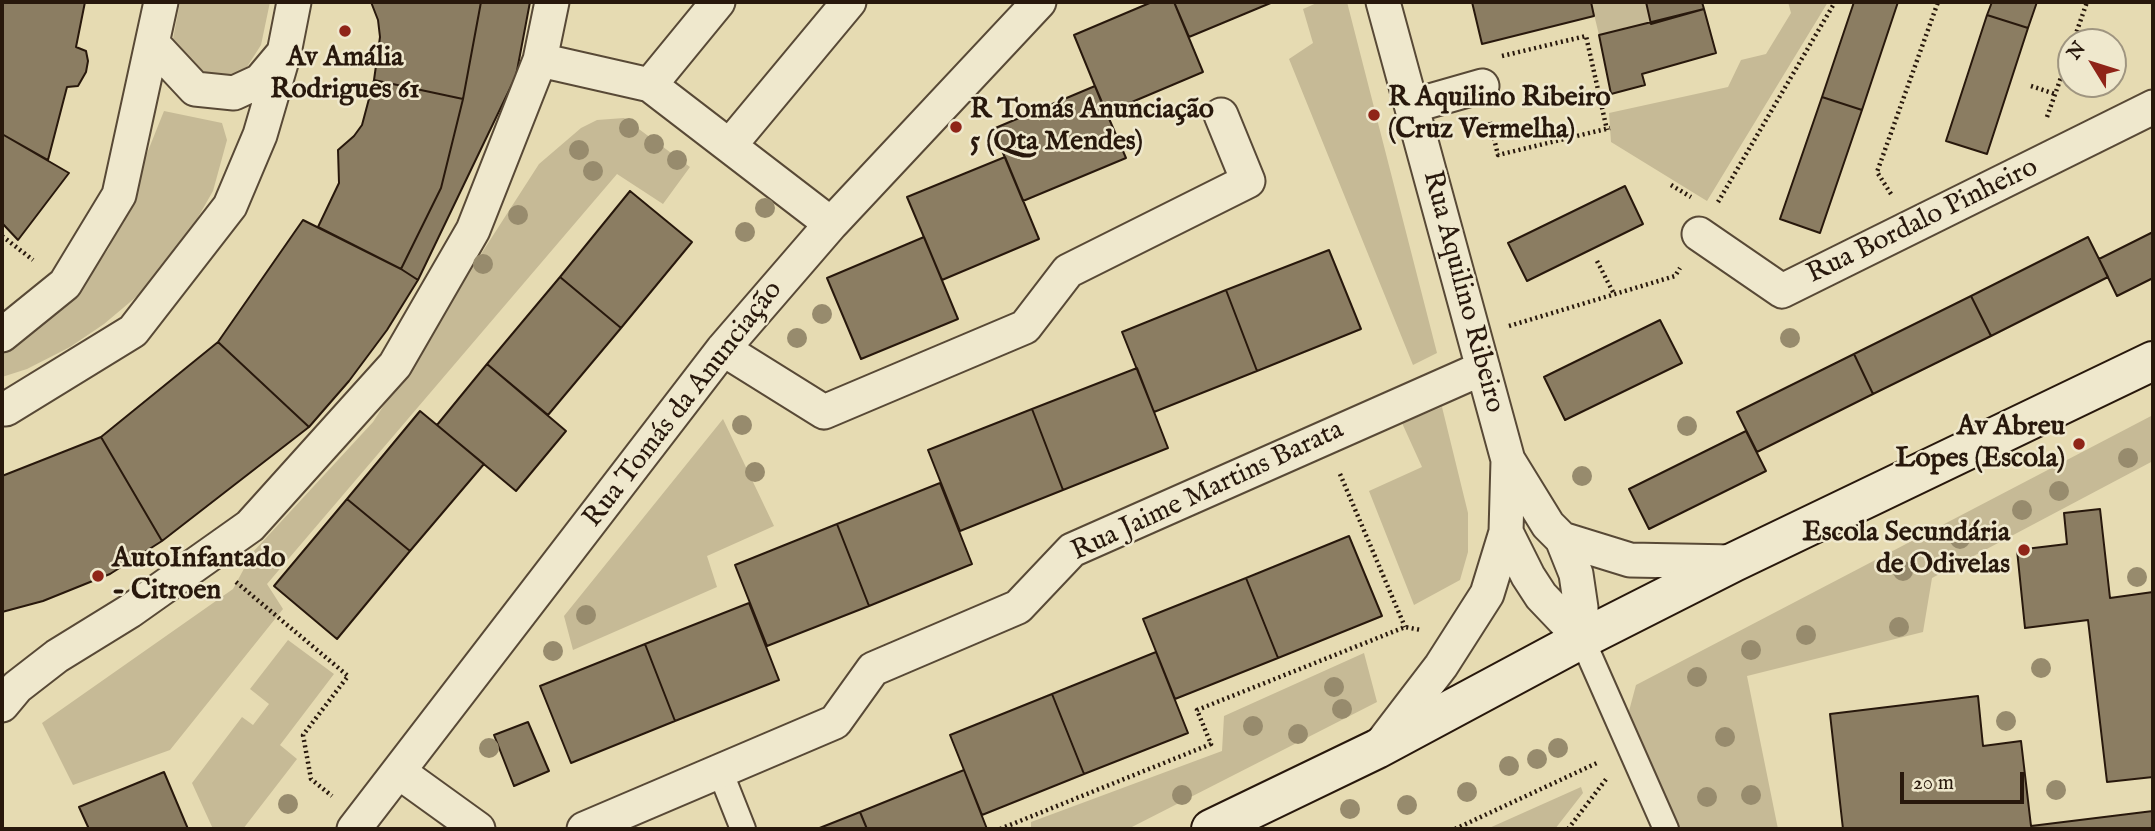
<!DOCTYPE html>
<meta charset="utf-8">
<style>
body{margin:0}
#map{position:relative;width:2155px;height:831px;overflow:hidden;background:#e6dbb2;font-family:"IM FELL English",serif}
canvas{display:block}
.frame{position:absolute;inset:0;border:4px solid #28180c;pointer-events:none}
.north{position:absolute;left:2057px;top:28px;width:70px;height:70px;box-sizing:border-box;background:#efe8cd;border:2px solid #9f9580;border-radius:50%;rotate:308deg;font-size:19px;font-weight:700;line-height:28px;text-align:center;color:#28180c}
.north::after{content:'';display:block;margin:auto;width:24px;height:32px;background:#8f2418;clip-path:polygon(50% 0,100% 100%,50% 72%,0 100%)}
.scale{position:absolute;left:1900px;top:772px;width:124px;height:32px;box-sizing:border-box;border:4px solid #28180c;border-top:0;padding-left:9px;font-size:21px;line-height:24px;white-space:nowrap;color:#28180c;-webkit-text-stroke:5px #efe8cd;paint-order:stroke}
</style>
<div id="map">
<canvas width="2155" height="831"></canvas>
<div class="frame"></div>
<div class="north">N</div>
<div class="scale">20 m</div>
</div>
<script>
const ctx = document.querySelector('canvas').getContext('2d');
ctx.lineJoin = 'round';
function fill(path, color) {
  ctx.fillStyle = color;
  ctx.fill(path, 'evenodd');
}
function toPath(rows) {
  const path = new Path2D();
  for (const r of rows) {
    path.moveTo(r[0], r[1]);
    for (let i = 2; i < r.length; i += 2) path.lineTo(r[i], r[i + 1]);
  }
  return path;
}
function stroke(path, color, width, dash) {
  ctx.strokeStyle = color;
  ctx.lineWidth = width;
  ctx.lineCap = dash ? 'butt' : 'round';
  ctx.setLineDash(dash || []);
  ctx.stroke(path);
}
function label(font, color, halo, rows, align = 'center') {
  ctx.font = font + ' "IM FELL English",serif';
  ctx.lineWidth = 5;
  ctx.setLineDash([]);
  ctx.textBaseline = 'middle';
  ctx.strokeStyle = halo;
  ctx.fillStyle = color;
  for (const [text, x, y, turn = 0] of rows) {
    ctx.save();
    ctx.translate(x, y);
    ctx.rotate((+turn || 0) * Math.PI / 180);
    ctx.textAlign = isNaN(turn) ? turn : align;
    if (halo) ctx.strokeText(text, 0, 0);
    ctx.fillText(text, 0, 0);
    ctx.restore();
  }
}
fill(toPath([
 [180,2,270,2,261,45,245,70,230,77,215,75,187,66,172,44],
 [1319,2,1347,2,1437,353,1413,365,1289,59,1313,43,1303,9],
 [1591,2,1646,2,1651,24,1599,35],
 [1788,2,1828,2,1707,201,1611,142,1609,113,1728,87,1741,60,1766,54,1791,13],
 [164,111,222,123,227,140,213,191,185,240,148,287,104,324,70,347,27,369,2,377,2,351,84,283,109,248],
 [624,118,690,167,663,204,617,174,267,584,283,609,170,750,73,785,42,723,233,589,253,552,373,422,539,164,581,128,597,120],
 [1442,407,1468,513,1468,552,1460,580,1414,605,1369,491,1422,467,1402,423],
 [2153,415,2153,461,1932,578,1923,632,1747,676,1778,829,1680,829,1629,711,1636,685],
 [723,419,774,526,707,556,717,587,573,650,564,616],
 [288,640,334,674,280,745,297,759,243,829,213,829,192,783,242,717,253,725,269,704,250,689],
 [1364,653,1377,702,1128,829,1031,829,1031,822,1222,751,1224,716],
 [1581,787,1583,793,1555,829,1487,829]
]), '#c6ba96');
const building = toPath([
 [2,2,85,2,76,47,86,51,88,61,86,72,78,86,67,87,48,160,2,134,2,2],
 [371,2,481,2,463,99,374,80,380,37,378,20,371,2],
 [481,2,530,2,516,76,418,280,401,269,441,188,463,99,481,2],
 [1152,2,1174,2,1203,72,1106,113,1074,35,1152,2],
 [1174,2,1273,2,1189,37,1174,2],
 [1472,2,1591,2,1594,16,1482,44,1472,2],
 [1646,2,1702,2,1704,9,1651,24,1646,2],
 [1854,2,1898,2,1862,110,1822,97,1854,2],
 [1992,2,2037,2,2028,28,1987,15,1992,2],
 [1704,9,1716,53,1642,74,1645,85,1611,94,1599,35,1704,9],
 [1987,15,2028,28,1987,154,1946,141,1987,15],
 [374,80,463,99,441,188,401,269,318,227,339,183,338,150,354,136,362,125,374,80],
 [1095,86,1126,158,1023,201,993,129,1095,86],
 [1822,97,1862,110,1820,233,1780,219,1822,97],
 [2,134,69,173,18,240,2,223,2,134],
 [1005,157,1039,239,942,280,907,197,1005,157],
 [1625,186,1643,224,1527,281,1508,243,1625,186],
 [630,191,692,242,621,328,560,277,630,191],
 [303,220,401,269,418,280,387,330,349,381,309,427,218,342,303,220],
 [2153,232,2153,278,2117,296,2099,259,2153,232],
 [924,237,958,319,861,359,827,278,924,237],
 [2088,237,2108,277,1991,336,1971,296,2088,237],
 [1329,250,1361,329,1257,371,1226,290,1329,250],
 [560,277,621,328,548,415,487,364,560,277],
 [1226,290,1257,371,1154,412,1122,332,1226,290],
 [1971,296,1991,336,1873,394,1854,354,1971,296],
 [1660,320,1682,363,1565,420,1544,377,1660,320],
 [218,342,309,427,162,541,101,437,218,342],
 [1854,354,1873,394,1757,452,1737,412,1854,354],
 [487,364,566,431,516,491,437,425,487,364],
 [1137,368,1168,448,1063,490,1032,409,1137,368],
 [1032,409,1063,490,960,531,928,450,1032,409],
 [420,411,484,464,410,551,347,499,420,411],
 [1746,431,1766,471,1649,529,1629,489,1746,431],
 [101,437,162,541,110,574,43,601,2,612,2,476,101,437],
 [940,483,972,564,869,606,837,524,940,483],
 [347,499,410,551,337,639,274,586,347,499],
 [2100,509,2110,598,2153,592,2153,777,2107,782,2088,620,2025,628,2017,550,2067,544,2064,513,2100,509],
 [837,524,869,606,767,646,735,565,837,524],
 [1349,536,1382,616,1278,658,1246,578,1349,536],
 [1246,578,1278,658,1175,699,1143,619,1246,578],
 [749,603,779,680,675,721,645,644,749,603],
 [645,644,675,721,571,763,540,686,645,644],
 [1156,652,1188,733,1084,774,1052,694,1156,652],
 [1052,694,1084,774,982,815,950,735,1052,694],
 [1978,696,1983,746,2021,741,2031,826,2153,811,2153,829,1843,829,1830,714,1978,696],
 [528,722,549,771,514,786,494,735,528,722],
 [964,770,987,829,867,829,860,812,964,770],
 [164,772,188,829,89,829,79,807,164,772],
 [860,812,867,829,817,829,860,812]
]);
fill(building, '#8b7d62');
stroke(building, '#28180c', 2);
const pedestrian = toPath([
 [1582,639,1666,829],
 [720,771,743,829]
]);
const minor = toPath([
 [153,44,195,89,234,93,260,81,281,56],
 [540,60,650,85,831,224],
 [650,85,718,2],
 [1412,106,1482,86],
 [730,145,849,2],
 [1699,234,1782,291,2153,107],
 [2,335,65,284,119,195,161,2],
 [723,349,824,412,1025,327,1068,271,1248,181,1221,115],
 [2,409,6,409,133,331,230,206,260,135,284,53,294,2],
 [1508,460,1548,525,1562,539,1576,574,1581,608,1582,639],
 [1506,532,1528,576,1541,596,1582,639],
 [1562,539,1630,560,1734,562],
 [2,705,17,687,57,656,130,611,250,526,395,365,473,230,540,60,552,2],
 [1379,747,1441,666,1487,594,1506,532,1508,460,1383,2],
 [399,772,478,829],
 [354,829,723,349,831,224,1039,2],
 [584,829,835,722,873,669,1018,607,1072,550,1483,368]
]);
const secondary = toPath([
 [1211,829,1377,749,1582,639,1734,562,2153,361]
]);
stroke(pedestrian, '#584936', 28);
stroke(minor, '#584936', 37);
stroke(secondary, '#28180c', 42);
stroke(toPath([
 [2073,42,2087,2],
 [1502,56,1586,36,1607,130],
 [2031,86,2055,94],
 [2047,117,2071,49],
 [1490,122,1498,155,1610,128],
 [1671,185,1691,197],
 [1891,194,1877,172,1938,2],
 [1718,202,1835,2],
 [2,236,33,260],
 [1597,261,1614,294],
 [1509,326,1675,276,1680,268],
 [1340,474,1405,627],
 [236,582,348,676,303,735,311,779,332,796],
 [1000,829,1211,744,1197,710,1405,627,1421,630],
 [1455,829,1599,762],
 [1568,829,1607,778]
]), '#28180c', 4.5, [2, 3.5]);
stroke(pedestrian, '#efe8cd', 24);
stroke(minor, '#efe8cd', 33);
stroke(secondary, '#efe8cd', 38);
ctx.fillStyle = '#978b6d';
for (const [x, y] of [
 [629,128],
 [654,144],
 [579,150],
 [677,160],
 [593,171],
 [765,208],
 [518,215],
 [745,232],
 [483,264],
 [822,314],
 [797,338],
 [1790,338],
 [742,425],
 [1687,426],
 [2128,458],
 [755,472],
 [1582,476],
 [2059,491],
 [2022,510],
 [1960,539],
 [1903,571],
 [2137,577],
 [586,615],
 [1899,627],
 [1806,635],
 [1751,650],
 [553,651],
 [2041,668],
 [1697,677],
 [1334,687],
 [1342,709],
 [2006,721],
 [1253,726],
 [1298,734],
 [1725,737],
 [489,748],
 [1558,748],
 [1537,759],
 [1509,766],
 [2056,790],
 [1467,792],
 [1182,795],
 [1751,795],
 [1707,797],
 [288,804],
 [1407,805],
 [1350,809]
]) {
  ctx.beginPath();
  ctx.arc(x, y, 10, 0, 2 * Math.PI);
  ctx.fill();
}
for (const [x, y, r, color] of [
 [345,31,7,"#8f2418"],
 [1374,115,7,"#8f2418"],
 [956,127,7,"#8f2418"],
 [2079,444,7,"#8f2418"],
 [2024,550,7,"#8f2418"],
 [98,576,7,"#8f2418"]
]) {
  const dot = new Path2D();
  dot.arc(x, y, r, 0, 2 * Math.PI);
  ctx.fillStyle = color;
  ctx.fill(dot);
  stroke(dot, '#efe8cd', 2.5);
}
label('bold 28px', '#28180c', '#efe8cd', [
 ["Av Amália",345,59,"center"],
 ["Rodrigues 61",345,91,"center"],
 ["R Aquilino Ribeiro",1388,99],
 ["(Cruz Vermelha)",1388,131],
 ["R Tomás Anunciação",970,111],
 ["5 (Qta Mendes)",970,143],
 ["Av Abreu",2065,428,"right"],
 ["Lopes (Escola)",2065,460,"right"],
 ["Escola Secundária",2010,534,"right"],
 ["de Odivelas",2010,566,"right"],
 ["AutoInfantado",112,560],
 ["- Citroen",112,592]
], 'left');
label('28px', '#28180c', '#efe8cd', [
 ["Rua Bordalo Pinheiro",1923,222,-26],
 ["Rua Aquilino Ribeiro",1462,292,75],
 ["Rua Tomás da Anunciação",684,405,-52],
 ["Rua Jaime Martins Barata",1208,492,-25]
]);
</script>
